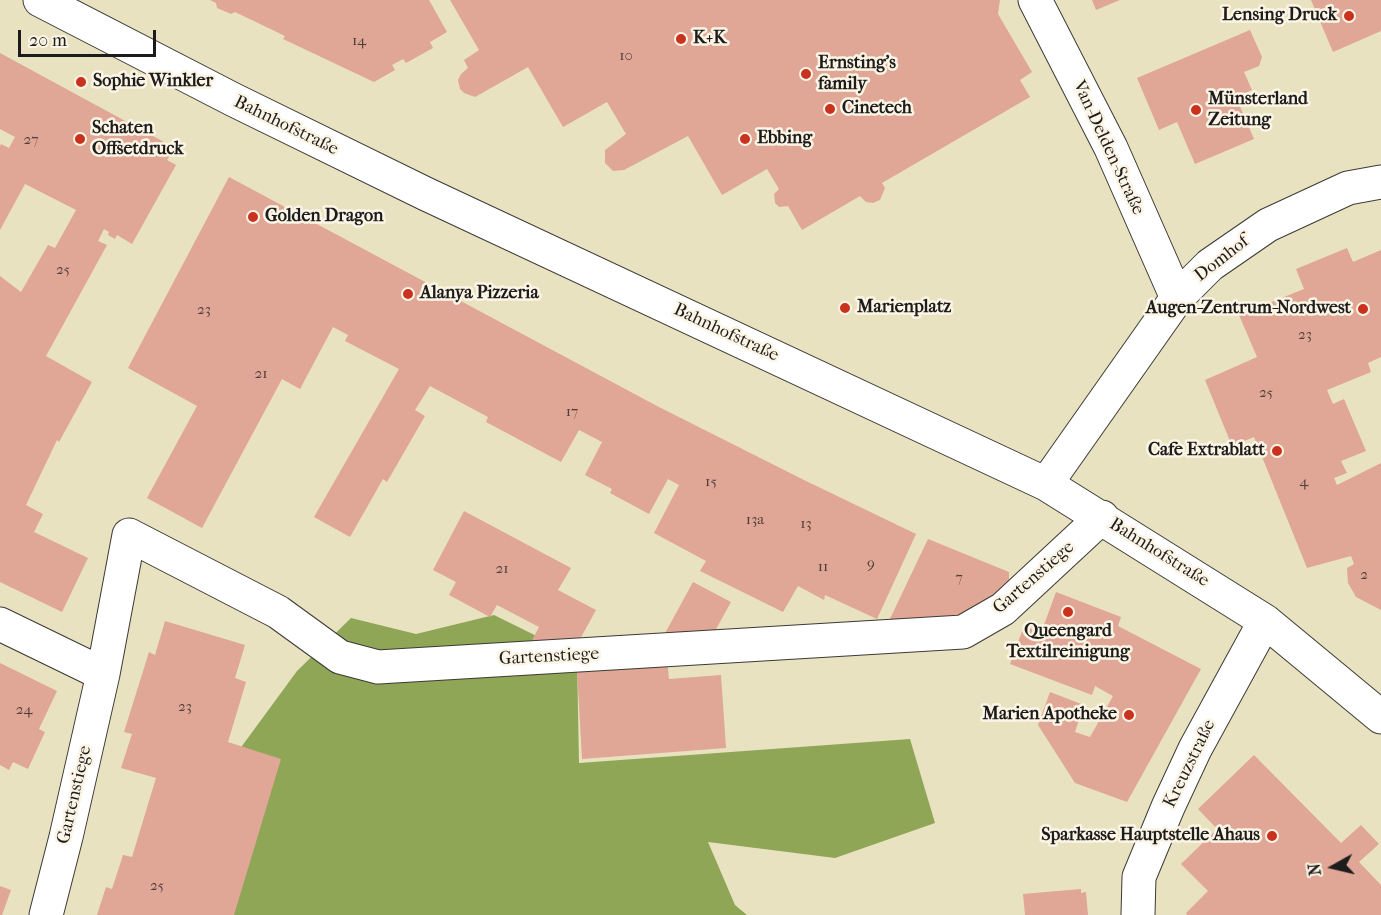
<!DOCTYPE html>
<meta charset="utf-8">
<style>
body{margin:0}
#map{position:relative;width:1381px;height:915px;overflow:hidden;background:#e9e2c0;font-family:"IM FELL French Canon",serif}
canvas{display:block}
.north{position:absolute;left:1303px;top:837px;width:60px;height:60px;-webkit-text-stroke:4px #fcf5e5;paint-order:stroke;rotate:262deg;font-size:16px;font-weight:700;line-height:24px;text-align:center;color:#1c1c1c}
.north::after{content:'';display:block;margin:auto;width:21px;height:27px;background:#1c1c1c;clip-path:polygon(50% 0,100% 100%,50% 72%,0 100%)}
.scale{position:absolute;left:18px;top:30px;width:138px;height:27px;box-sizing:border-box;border:3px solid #1c1c1c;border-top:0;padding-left:8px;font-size:18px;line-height:21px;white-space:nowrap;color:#1c1c1c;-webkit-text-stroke:4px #fcf5e5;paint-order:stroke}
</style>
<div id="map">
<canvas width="1381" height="915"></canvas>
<div class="north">N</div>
<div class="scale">20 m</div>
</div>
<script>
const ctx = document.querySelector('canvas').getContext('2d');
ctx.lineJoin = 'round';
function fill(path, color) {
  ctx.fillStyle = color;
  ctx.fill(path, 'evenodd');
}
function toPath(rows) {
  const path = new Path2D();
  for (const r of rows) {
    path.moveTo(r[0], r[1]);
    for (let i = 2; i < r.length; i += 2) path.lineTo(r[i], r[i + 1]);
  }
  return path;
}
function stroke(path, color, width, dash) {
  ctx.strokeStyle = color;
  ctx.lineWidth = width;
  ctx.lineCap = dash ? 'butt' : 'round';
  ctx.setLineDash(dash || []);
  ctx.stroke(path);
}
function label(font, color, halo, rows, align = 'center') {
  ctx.font = font + ' "IM FELL French Canon",serif';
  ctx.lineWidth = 5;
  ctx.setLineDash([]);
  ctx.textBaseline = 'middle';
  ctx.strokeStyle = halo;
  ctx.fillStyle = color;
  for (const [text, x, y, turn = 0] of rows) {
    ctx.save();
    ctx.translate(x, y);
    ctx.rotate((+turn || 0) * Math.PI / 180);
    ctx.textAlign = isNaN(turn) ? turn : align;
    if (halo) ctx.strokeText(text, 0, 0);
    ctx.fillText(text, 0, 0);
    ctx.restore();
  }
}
fill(toPath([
 [494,615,577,656,579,763,910,739,935,823,835,858,708,842,735,905,747,915,204,915,215,850,242,746,297,671,351,618,416,634]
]), '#8fa657');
fill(toPath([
 [210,0,429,0,447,32,430,42,433,48,406,63,403,59,392,65,395,70,374,82,283,39,285,36,235,12,231,14,217,8,216,3],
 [450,0,1000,0,998,14,1032,72,1020,80,1030,97,882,183,885,188,880,200,873,203,866,202,860,196,802,230,788,206,779,207,775,203,774,194,779,189,767,169,722,195,688,136,624,170,613,171,605,163,605,150,626,134,607,102,563,127,528,67,475,97,464,93,460,89,458,80,461,74,468,68,464,60,479,50],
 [1092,0,1120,0,1096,10],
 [1311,0,1381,0,1381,31,1333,52],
 [1250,30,1262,57,1259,66,1244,72,1252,90,1236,97,1254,139,1195,164,1177,122,1159,130,1137,78],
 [0,53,175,148,167,160,176,165,132,244,117,235,115,239,108,235,109,232,104,229,98,241,107,245,46,356,92,382,59,442,57,440,26,505,43,514,34,532,88,558,62,612,0,582,0,276,21,292,48,245,55,248,76,210,25,184,0,230,0,146,1,144,9,148,15,137,0,129],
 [229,177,657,406,804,480,916,534,877,619,825,595,824,600,798,586,783,612,700,571,706,561,654,533,679,485,668,479,649,514,610,493,612,489,585,475,602,442,579,430,561,462,486,422,488,417,430,386,415,410,425,416,387,482,383,479,350,537,314,517,399,369,345,341,348,335,333,327,300,389,282,379,202,528,147,498,197,406,128,368],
 [1347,248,1353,262,1381,250,1381,357,1368,363,1371,372,1327,390,1333,404,1344,399,1366,451,1341,461,1347,473,1334,478,1337,485,1381,463,1381,610,1356,597,1348,583,1347,568,1354,564,1351,556,1307,568,1254,437,1232,446,1205,380,1257,357,1239,315,1304,289,1296,269],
 [464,511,571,568,558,590,596,610,578,643,528,648,539,627,497,605,490,617,449,595,456,582,433,570],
 [928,539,1009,572,1009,585,979,612,927,623,887,625],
 [693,582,731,602,715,631,664,635],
 [1056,592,1121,617,1118,626,1201,669,1127,802,1075,783,1038,725,1050,692,1084,705,1075,732,1090,737,1113,696,1095,686,1092,695,1010,664,1024,626,1041,633],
 [165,621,245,645,235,678,246,682,228,742,281,759,234,915,97,915,106,887,112,889,123,855,132,857,156,778,121,768,132,734,124,732,149,652,155,655],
 [667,659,669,679,721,675,726,748,582,759,577,670],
 [0,663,57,691,39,729,45,732,28,769,13,762,9,770,0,765],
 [1254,755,1341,843,1361,825,1379,844,1359,862,1381,885,1381,915,1187,915,1186,913,1208,891,1181,864,1217,829,1198,809],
 [0,886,11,890,2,915,0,915],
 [1081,889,1081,893,1086,892,1088,915,1025,915,1023,894]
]), '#e0a696');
const minor = toPath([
 [40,0,234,100,426,194,1046,484,1265,621,1381,717],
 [1035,0,1111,148,1177,298],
 [1046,484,1177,298,1210,265,1268,225,1348,188,1381,182],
 [0,624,103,674],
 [46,915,66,837,103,674,129,535,278,612,340,657,378,667,963,632,1003,609,1102,517],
 [1138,915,1139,877,1168,807,1195,749,1265,621]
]);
stroke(minor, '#3b3a35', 35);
stroke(minor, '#fff', 33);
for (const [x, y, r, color] of [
 [1349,16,6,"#c8321e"],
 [681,39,6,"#c8321e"],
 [806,74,6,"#c8321e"],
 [81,82,6,"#c8321e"],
 [830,109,6,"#c8321e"],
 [1196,110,6,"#c8321e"],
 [80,139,6,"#c8321e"],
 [745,139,6,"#c8321e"],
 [253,217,6,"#c8321e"],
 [408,294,6,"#c8321e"],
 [845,308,6,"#c8321e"],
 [1363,309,6,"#c8321e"],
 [1277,451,6,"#c8321e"],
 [1068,612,6,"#c8321e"],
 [1129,715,6,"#c8321e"],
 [1272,836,6,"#c8321e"]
]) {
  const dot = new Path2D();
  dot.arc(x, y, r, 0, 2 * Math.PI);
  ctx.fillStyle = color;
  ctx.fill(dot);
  stroke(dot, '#fcf5e5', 2);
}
label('15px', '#4d3e3a', null, [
 ["14",359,41],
 ["10",626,56],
 ["27",31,140],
 ["25",63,270],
 ["23",204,310],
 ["23",1305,335],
 ["21",261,374],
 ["25",1266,393],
 ["17",572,412],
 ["15",711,482],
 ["4",1304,482],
 ["13a",755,520],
 ["13",806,524],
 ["9",871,564],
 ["11",823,567],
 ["21",502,569],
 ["2",1364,575],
 ["7",959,578],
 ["23",185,707],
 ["24",24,710],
 ["25",157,886]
]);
label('bold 18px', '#1c1c1c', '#fcf5e5', [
 ["Lensing Druck",1337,16,"right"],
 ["K+K",693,39],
 ["Ernsting's",818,64],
 ["family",818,85],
 ["Sophie Winkler",93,82],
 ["Münsterland",1208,100],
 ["Zeitung",1208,121],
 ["Cinetech",842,109],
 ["Schaten",92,129],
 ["Offsetdruck",92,150],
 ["Ebbing",757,139],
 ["Golden Dragon",265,217],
 ["Alanya Pizzeria",420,294],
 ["Marienplatz",857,308],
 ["Augen-Zentrum-Nordwest",1351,309,"right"],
 ["Cafe Extrablatt",1265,451,"right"],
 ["Queengard",1068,632,"center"],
 ["Textilreinigung",1068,653,"center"],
 ["Marien Apotheke",1117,715,"right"],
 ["Sparkasse Hauptstelle Ahaus",1260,836,"right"]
], 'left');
label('18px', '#1c1c1c', '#fcf5e5', [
 ["Bahnhofstraße",286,126,26],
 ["Van-Delden-Straße",1108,148,65],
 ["Domhof",1222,259,-38],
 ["Bahnhofstraße",726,333,25],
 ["Bahnhofstraße",1159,553,32],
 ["Gartenstiege",1034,578,-41],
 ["Gartenstiege",549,657,-3],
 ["Kreuzstraße",1190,764,-64],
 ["Gartenstiege",75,795,-77]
]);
</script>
